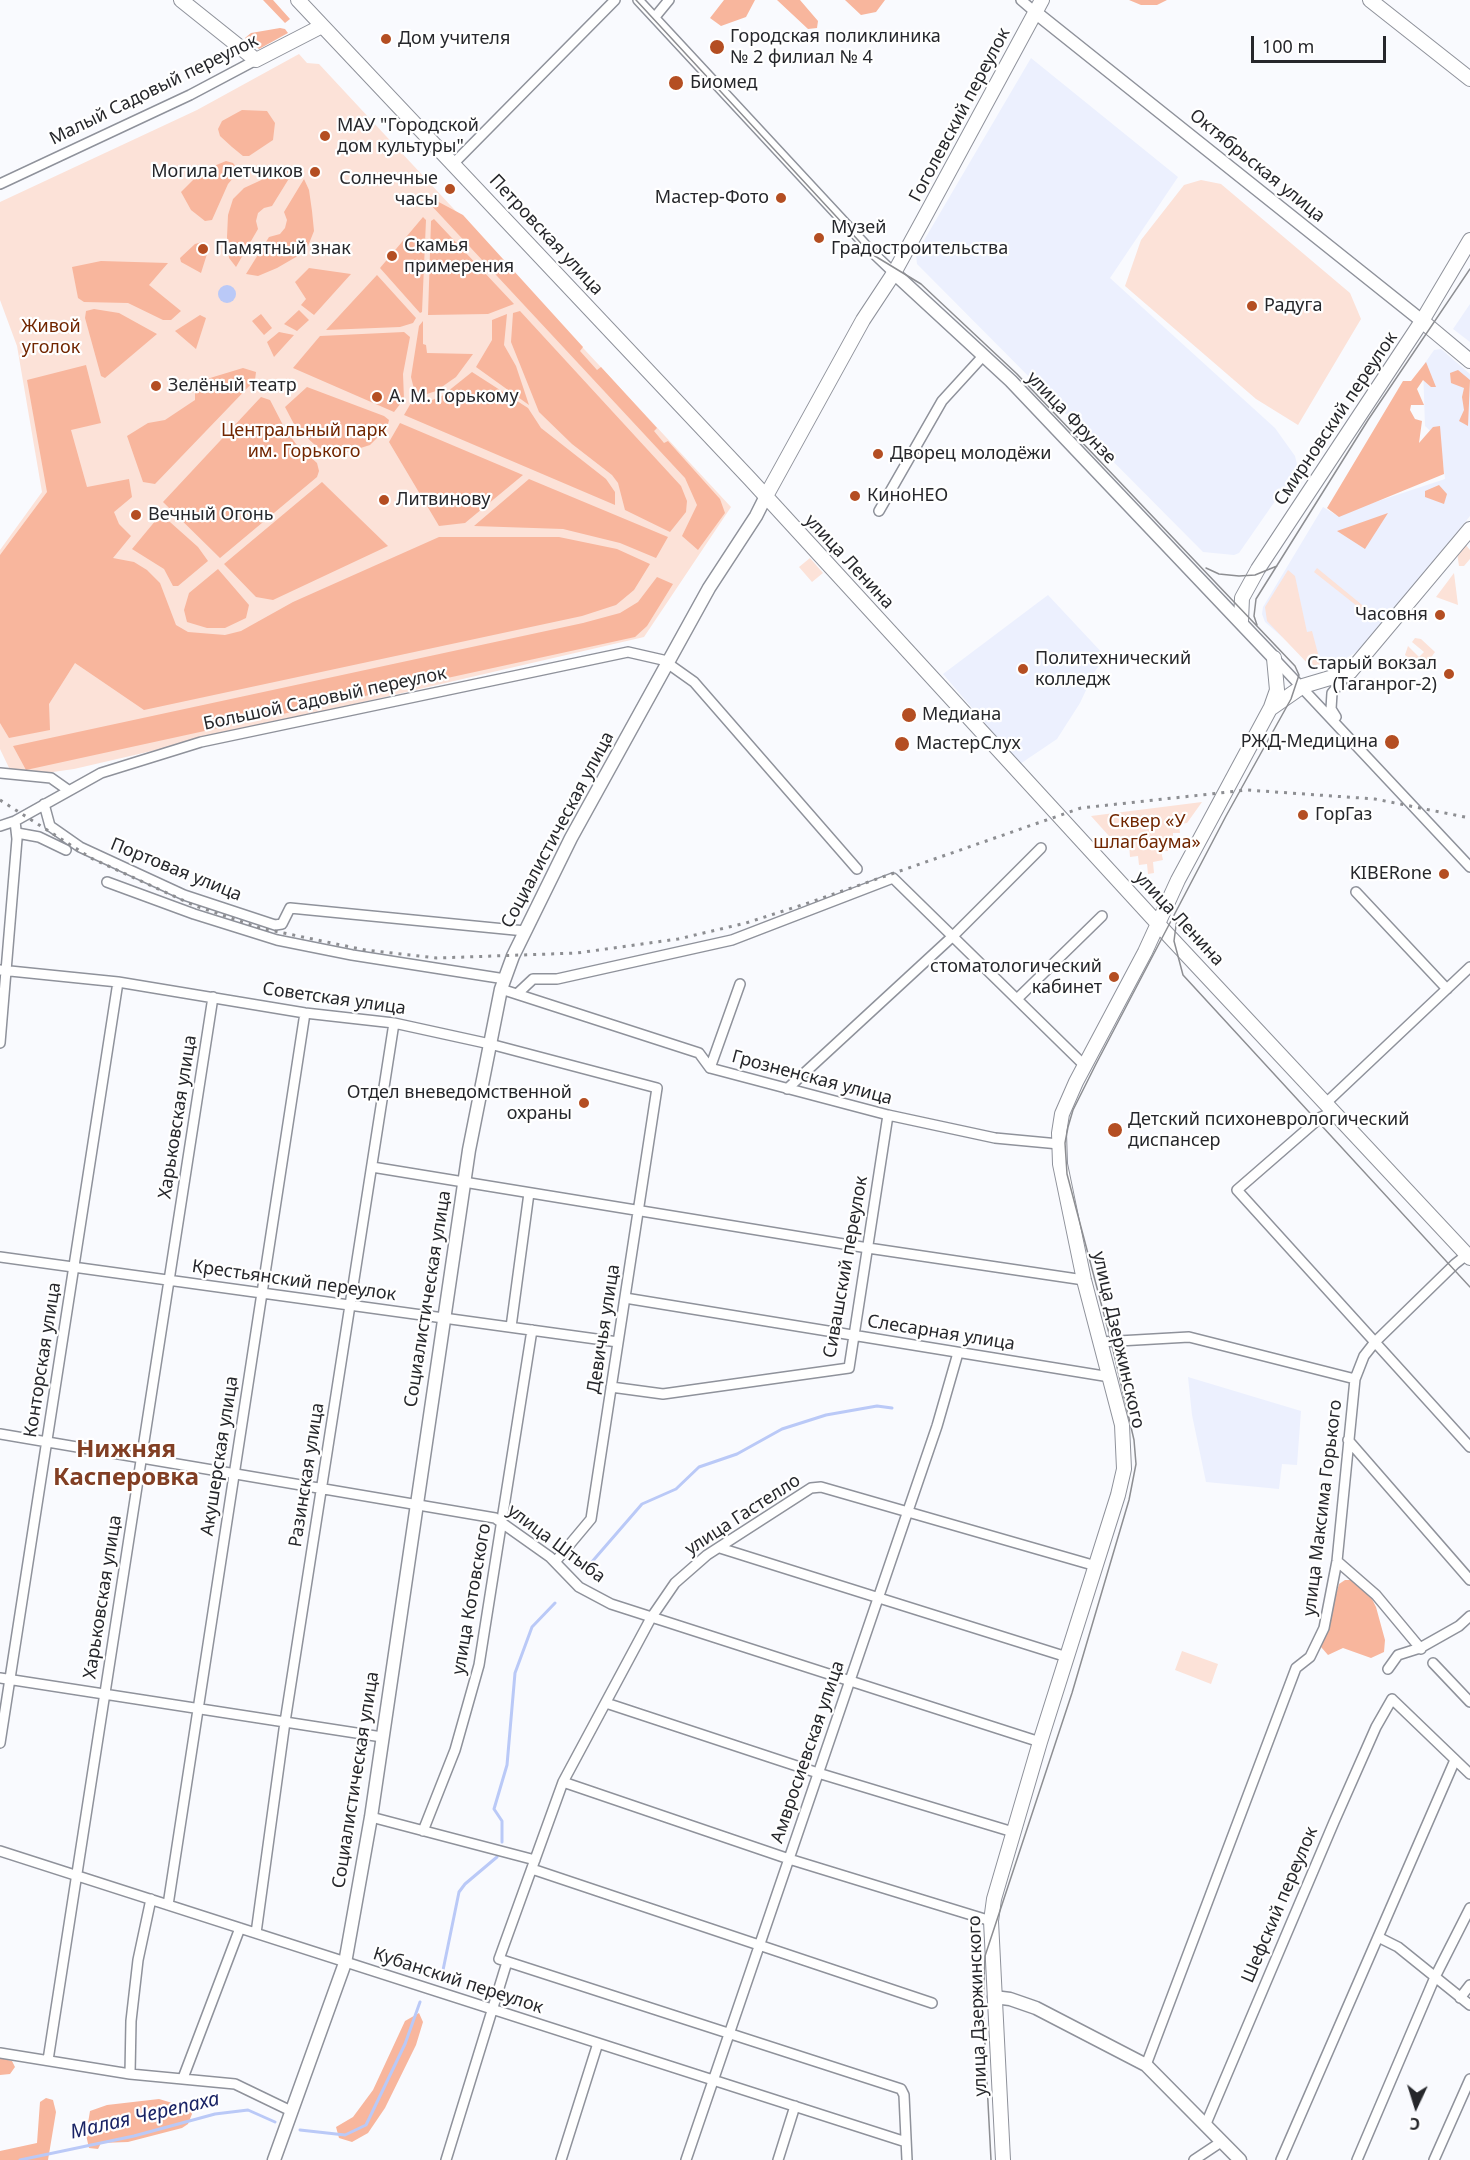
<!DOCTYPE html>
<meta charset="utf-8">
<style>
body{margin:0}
#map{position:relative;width:1470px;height:2160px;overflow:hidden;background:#f9fafe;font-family:"Noto Sans",sans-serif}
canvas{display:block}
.north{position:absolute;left:1386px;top:2076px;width:60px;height:60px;-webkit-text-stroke:4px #fff;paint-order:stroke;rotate:184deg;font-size:16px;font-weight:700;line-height:24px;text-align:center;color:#26272b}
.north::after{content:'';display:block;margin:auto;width:21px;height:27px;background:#26272b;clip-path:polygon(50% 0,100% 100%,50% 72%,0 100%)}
.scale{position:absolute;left:1251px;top:36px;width:135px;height:27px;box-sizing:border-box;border:3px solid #26272b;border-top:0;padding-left:8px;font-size:18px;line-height:21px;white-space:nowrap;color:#26272b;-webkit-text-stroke:4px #fff;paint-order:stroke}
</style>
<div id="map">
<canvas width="1470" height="2160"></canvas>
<div class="north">С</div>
<div class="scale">100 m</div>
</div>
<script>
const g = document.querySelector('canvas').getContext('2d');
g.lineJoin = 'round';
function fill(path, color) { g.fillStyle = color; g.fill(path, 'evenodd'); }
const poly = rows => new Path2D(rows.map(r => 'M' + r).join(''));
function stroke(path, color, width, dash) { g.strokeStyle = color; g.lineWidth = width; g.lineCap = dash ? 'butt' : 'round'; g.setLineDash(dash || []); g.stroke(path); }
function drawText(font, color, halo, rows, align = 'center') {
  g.font = font + ' "Noto Sans",sans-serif'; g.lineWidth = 4.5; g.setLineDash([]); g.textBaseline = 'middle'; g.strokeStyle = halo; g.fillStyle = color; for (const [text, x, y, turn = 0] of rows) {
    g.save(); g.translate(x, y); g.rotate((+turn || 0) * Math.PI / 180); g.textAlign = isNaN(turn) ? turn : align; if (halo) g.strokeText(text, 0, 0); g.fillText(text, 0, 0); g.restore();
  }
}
fill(poly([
 [1031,58,1178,177,1110,278,1275,428,1295,456,1298,468,1239,553,1234,555,1203,552,917,264,916,254],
 [1470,304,1470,342,1453,329],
 [1441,349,1470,374,1470,516,1362,648,1336,665,1313,664,1265,622,1262,614,1263,607,1323,507,1336,515,1445,479,1440,440,1425,426,1423,366,1434,350],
 [1048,595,1106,657,1095,671,1080,703,1057,739,1020,764,943,674],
 [1188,1377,1301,1411,1297,1465,1282,1464,1279,1489,1206,1482,1192,1415]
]), '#ecf0fe');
fill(poly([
 [299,54,307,63,319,64,731,507,644,637,74,769,46,773,11,772,0,749,0,550,42,492,17,346,0,300,0,202,197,110],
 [1201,180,1221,184,1350,293,1361,319,1298,425,1256,399,1125,286,1141,240,1184,185],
 [1465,544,1470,550,1470,559,1464,566,1459,566,1457,553],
 [810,558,823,573,812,582,799,567],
 [1317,568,1378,618,1376,621,1314,572],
 [1288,570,1295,576,1307,632,1312,631,1321,665,1310,666,1267,621,1265,607],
 [1454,573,1458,605,1436,597],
 [1415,638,1421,639,1435,652,1425,666,1419,667,1405,655,1408,646,1419,657,1424,652,1412,642],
 [1202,802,1187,823,1179,824,1180,833,1173,833,1173,842,1167,843,1168,851,1161,851,1163,860,1153,862,1154,873,1148,874,1147,864,1139,865,1138,856,1130,857,1129,845,1120,846,1118,836,1109,836,1091,816],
 [1182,1651,1218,1664,1211,1684,1175,1670]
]), '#fce2d8');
fill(poly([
 [263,0,273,0,290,19,285,23],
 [724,0,755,0,746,17,721,26,710,18],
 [777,0,800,0,818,21,817,28,808,29],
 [845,0,885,0,876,12,861,15],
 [1129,0,1167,0,1157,5,1141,5],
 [280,28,285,29,288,33,259,49,245,38,251,33],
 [242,110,267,111,275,123,273,140,249,156,243,156,232,147,220,136,218,129,222,121],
 [226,161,233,163,239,171,228,184,212,220,205,221,191,210,181,192,202,171],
 [283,170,293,172,272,206,264,208,258,213,256,221,258,229,236,267,229,258,227,237,228,215,233,199,244,188],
 [304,179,309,190,312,211,314,231,308,246,296,257,277,268,258,276,246,274,269,237,280,234,285,228,287,220,284,212],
 [435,200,463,215,583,347,580,351,597,370,601,367,657,428,654,431,664,443,668,441,720,499,725,513,698,550,682,536,697,505,685,478,430,204],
 [423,217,426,220,422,312,420,313,380,268],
 [434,219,514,304,488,314,428,315,431,221],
 [202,242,206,245,207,254,201,273,181,262,180,258,195,244],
 [101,261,168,263,149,285,181,311,171,320,163,320,128,303,84,302,78,298,72,267],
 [309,268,351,274,314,315,301,305,306,299,295,282],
 [377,275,416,318,413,323,400,327,326,330],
 [94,309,119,313,157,334,105,378,101,376,85,318,86,311],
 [299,310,309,320,297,331,284,324],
 [520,311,681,486,687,501,686,512,670,532,625,510,618,483,612,475,572,444,539,412,511,342,513,313],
 [261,314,272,328,264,335,252,321],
 [507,314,504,345,516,366,529,405,476,367,492,340,492,320],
 [200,315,206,318,196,349,175,331],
 [423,321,423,344,426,345,427,353,473,354,456,377,436,391,424,395,415,393,411,377,419,326],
 [279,332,294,335,274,357,267,342],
 [404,332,410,337,403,374,404,399,394,412,293,368,320,336],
 [1426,362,1436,387,1431,387,1423,380,1417,389,1424,405,1411,405,1410,410,1415,419,1422,421,1419,443,1433,427,1440,426,1444,474,1339,517,1327,508,1403,381,1411,381],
 [86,365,101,423,71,430,87,487,129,479,132,497,114,512,119,524,131,536,113,558,134,562,147,570,160,583,176,625,188,632,225,635,241,631,293,602,439,537,559,537,617,549,650,564,634,590,616,605,582,616,144,710,75,663,49,704,50,730,9,738,0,723,0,555,47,492,27,380],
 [243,368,256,372,255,380,155,484,143,482,127,436,148,423,165,420,195,400,195,390,210,378],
 [1458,370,1470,380,1468,426,1459,421,1464,410,1462,397,1464,388,1451,383,1450,373],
 [472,372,528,408,541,428,606,479,615,492,615,505,404,415,411,403,427,402,442,396],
 [307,387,384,416,389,420,387,428,370,445,351,451,339,454,317,447,295,426,285,407],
 [261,397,270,400,285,429,296,444,317,463,319,471,317,477,220,558,163,502],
 [400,423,523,475,465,523,439,526,389,442],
 [529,479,668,537,656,558,620,543,563,529,474,526],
 [322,482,388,546,273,600,256,597,224,564],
 [1439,485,1447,494,1444,504,1425,497,1425,491],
 [1388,513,1365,549,1337,531],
 [161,514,198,547,208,561,178,586,173,586,164,569,132,549],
 [218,569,249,605,246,618,225,628,207,628,187,622,184,610,189,593],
 [657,577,673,584,647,626,635,637,26,770,13,746,583,623,620,613,638,602],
 [1345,1580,1353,1580,1371,1597,1376,1607,1385,1640,1384,1652,1371,1658,1343,1648,1328,1655,1321,1647,1339,1584],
 [419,2013,423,2022,416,2045,385,2108,368,2133,352,2142,339,2138,336,2127,353,2117,373,2090,405,2021],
 [0,2058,12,2061,15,2067,10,2074,0,2075],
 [46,2098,53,2100,56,2112,48,2160,0,2160,0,2151,37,2143,40,2102],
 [159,2099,189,2108,192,2114,188,2124,182,2128,128,2142,101,2143,98,2149,89,2148,86,2135,90,2111,107,2105]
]), '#f8b69d');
fill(poly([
 '218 294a9 9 0 1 1 18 0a9 9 0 1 1-18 0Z'
]), '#bac9f7');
stroke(poly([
 [584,1571,642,1504,676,1489,699,1467,737,1454,782,1429,826,1415,877,1406,892,1408],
 [502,1842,502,1821,494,1809,507,1765,515,1673,532,1627,555,1603],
 [441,1980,459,1892,465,1884,497,1857],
 [300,2130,345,2135,366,2125,405,2044,420,2002],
 [20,2160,134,2136,215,2114,248,2110,275,2122]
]), '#bac9f7', 3);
const minor = poly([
 [638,0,871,251,894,273],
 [1021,0,1035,12],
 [655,17,669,0],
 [453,164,615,0],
 [0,184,190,95,256,60],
 [879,511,942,401,984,355],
 [1274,658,1470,867],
 [1336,717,1331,709,1332,693,1349,672],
 [0,773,51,778,68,790],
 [44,804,50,826,80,847,184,895,275,925,282,924,290,908,525,931],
 [0,826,15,821,101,773,201,742,628,652,663,660,694,682,857,869],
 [17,833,39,837,66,850],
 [107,882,194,914,277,940,352,955,505,979],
 [1356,892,1447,989],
 [0,970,118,982,305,1013,394,1023,490,1044,657,1088,591,1519,555,1562],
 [501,989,699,1053,710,1068,888,1115,995,1138,1059,1144],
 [517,994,533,979,557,979,732,940,893,878,1084,1065],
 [1017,999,1102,916],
 [0,1043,17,839,15,821],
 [710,1068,740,984],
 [787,1089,953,936,1041,848],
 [1326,1103,1470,967],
 [1334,1112,1321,1117,1237,1190,1470,1447],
 [372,1167,868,1248,1084,1280],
 [0,1257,618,1342],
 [625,1298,1110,1377],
 [511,1327,529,1193],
 [1101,1342,1189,1337,1355,1379],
 [611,1387,663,1394,849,1368,888,1115],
 [0,1434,495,1518,550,1557,579,1587,611,1604,1040,1742],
 [1348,1440,1470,1580],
 [720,1548,1067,1657],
 [1337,1561,1376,1595,1421,1649],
 [1433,1663,1470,1702],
 [1388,1669,1398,1655,1420,1648,1459,1626,1470,1616],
 [0,1678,382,1737],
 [606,1703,818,1773,1013,1832],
 [0,1743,118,982],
 [563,1782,789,1859,991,1921],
 [371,1817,535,1860],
 [423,1831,455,1750,479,1665,532,1330],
 [0,1851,906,2142],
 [532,1869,932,2003],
 [168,1905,305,1013],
 [256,1933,285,1722,394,1023],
 [1378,1937,1398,1947,1470,2005],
 [1460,1998,1470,1985],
 [0,2053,130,2074,235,2084,291,2111],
 [48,2060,213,997],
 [1146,2065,1296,1668,1310,1657,1324,1628,1337,1561,1355,1379,1364,1356,1375,1342,1455,1264,1469,1253],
 [130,2074,131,2021,138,1960,151,1899],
 [183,2078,240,1928],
 [1205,2126,1334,1822,1376,1727,1392,1699,1470,1774],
 [446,2160,507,1962],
 [561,2160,598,2043],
 [686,2160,937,1426,958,1353],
 [778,2160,795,2106],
 [907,2160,904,2095,901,2089,499,1959,563,1782,651,1618,675,1583,707,1555,811,1488,821,1487,1096,1566],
 [1194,2160,1221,2142],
 [1281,2160,1455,1760],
 [1357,2160,1435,1977,1470,1908],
 [1434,2160,1470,2079]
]);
const tertiary = poly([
 [1035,12,1422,321],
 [894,273,1011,381,1274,658],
 [994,1997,1010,1999,1036,2008,1146,2065,1240,2160],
 [274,2160,345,1963,371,1817,469,1150,501,989,513,956,571,838,709,588,756,516,766,496]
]);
const secondary = poly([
 [181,0,256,60,322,26],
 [298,0,750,479,1170,937,1470,1258],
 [1370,0,1470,79],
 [1422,321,1470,361],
 [766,496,863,320,894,273,923,220,1042,0],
 [1241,621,1242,598,1258,569,1422,321,1470,240],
 [1271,707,1277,690,1274,658],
 [1003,2160,991,1921,994,1899,1040,1742,1118,1495,1124,1469,1122,1425,1084,1280,1060,1164,1059,1133,1062,1114,1076,1082,1145,952,1178,880,1270,709,1303,686,1350,672,1470,529]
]);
stroke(minor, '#8f929b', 12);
stroke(tertiary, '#8f929b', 15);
stroke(secondary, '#8f929b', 16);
stroke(minor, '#fff', 9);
stroke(tertiary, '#fff', 12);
stroke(secondary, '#fff', 14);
stroke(poly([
 [636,0,870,253,921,284,1017,374,1295,666,1299,675,1291,699,1226,816,1096,1064,1073,1110,1068,1127,1065,1143,1067,1174,1111,1341,1134,1440,1136,1464,1129,1500,1072,1693,985,1956,983,2007,991,2160],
 [1206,568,1219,574,1239,576,1255,575,1277,566],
 [1257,625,1254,616,1256,599,1368,420,1470,269],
 [1177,918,1174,941,1183,975,1470,1287]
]), '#8d8e92', 1.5);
stroke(poly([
 [0,800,91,858,193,905,260,928,365,950,437,958,577,953,678,939,746,923,805,904,1081,808,1247,790,1375,799,1470,818]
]), '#8d8e92', 3, [3, 6]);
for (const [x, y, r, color] of [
 [386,39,6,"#b44e22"],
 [717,47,8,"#b44e22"],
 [676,83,8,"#b44e22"],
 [325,136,6,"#b44e22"],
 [315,172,6,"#b44e22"],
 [450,189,6,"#b44e22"],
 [781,198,6,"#b44e22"],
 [819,238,6,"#b44e22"],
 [203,249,6,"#b44e22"],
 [392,256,6,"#b44e22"],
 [1252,306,6,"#b44e22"],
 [156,386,6,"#b44e22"],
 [377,397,6,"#b44e22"],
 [878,454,6,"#b44e22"],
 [855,496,6,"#b44e22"],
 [384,500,6,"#b44e22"],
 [136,515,6,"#b44e22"],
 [1440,615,6,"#b44e22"],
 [1023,669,6,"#b44e22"],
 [1449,674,6,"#b44e22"],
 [909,715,8,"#b44e22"],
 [1392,742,8,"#b44e22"],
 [902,744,8,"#b44e22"],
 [1303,815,6,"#b44e22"],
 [1444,874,6,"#b44e22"],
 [1114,977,6,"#b44e22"],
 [584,1103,6,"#b44e22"],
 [1115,1130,8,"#b44e22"]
]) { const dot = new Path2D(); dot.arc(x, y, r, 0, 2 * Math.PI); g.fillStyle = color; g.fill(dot); stroke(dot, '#fff', 2); }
drawText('18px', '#26272b', '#fff', [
 ["Городская поликлиника",730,37],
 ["№ 2 филиал № 4",730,58],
 ["Дом учителя",398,39],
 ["Биомед",690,83],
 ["МАУ \"Городской",337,126],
 ["дом культуры\"",337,147],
 ["Могила летчиков",303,172,"right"],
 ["Солнечные",438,179,"right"],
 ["часы",438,200,"right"],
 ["Мастер-Фото",769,198,"right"],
 ["Музей",831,228],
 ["Градостроительства",831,249],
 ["Скамья",404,246],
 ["примерения",404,267],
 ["Памятный знак",215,249],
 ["Радуга",1264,306],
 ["Зелёный театр",168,386],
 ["А. М. Горькому",389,397],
 ["Дворец молодёжи",890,454],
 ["КиноНЕО",867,496],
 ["Литвинову",396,500],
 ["Вечный Огонь",148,515],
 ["Часовня",1428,615,"right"],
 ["Политехнический",1035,659],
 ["колледж",1035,680],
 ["Старый вокзал",1437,664,"right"],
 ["(Таганрог-2)",1437,685,"right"],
 ["Медиана",922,715],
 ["РЖД-Медицина",1378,742,"right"],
 ["МастерСлух",916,744],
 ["ГорГаз",1315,815],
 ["KIBERone",1432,874,"right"],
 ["стоматологический",1102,967,"right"],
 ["кабинет",1102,988,"right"],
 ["Отдел вневедомственной",572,1093,"right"],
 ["охраны",572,1114,"right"],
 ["Детский психоневрологический",1128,1120],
 ["диспансер",1128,1141]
], 'left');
drawText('18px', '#26272b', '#fff', [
 ["Малый Садовый переулок",154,90,-26],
 ["Гоголевский переулок",960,115,-62],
 ["Октябрьская улица",1257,166,39],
 ["Петровская улица",546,235,47],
 ["улица Фрунзе",1071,418,46],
 ["Смирновский переулок",1336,419,-56],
 ["улица Ленина",849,562,47],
 ["Большой Садовый переулок",325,699,-12],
 ["Социалистическая улица",558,830,-62],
 ["Портовая улица",176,870,22],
 ["улица Ленина",1179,919,47],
 ["Советская улица",334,999,8],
 ["Грозненская улица",812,1078,15],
 ["Харьковская улица",178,1117,-81],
 ["Сивашский переулок",846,1267,-80],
 ["Крестьянский переулок",294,1281,8],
 ["Социалистическая улица",428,1299,-81],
 ["Девичья улица",604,1329,-81],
 ["Слесарная улица",941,1333,9],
 ["улица Дзержинского",1118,1340,77],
 ["Конторская улица",43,1360,-81],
 ["Акушерская улица",220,1456,-81],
 ["Разинская улица",307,1475,-81],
 ["улица Максима Горького",1323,1508,-83],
 ["улица Гастелло",743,1515,-33],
 ["улица Штыба",556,1544,37],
 ["Харьковская улица",103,1597,-81],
 ["улица Котовского",472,1599,-80],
 ["Амвросиевская улица",808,1752,-71],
 ["Социалистическая улица",356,1780,-81],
 ["Шефский переулок",1280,1905,-67],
 ["Кубанский переулок",458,1981,18],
 ["улица Дзержинского",978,2006,-92]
]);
drawText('18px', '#712600', '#fff', [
 ["Живой",51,327],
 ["уголок",51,348],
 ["Центральный парк",304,431],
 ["им. Горького",304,452],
 ["Сквер «У",1147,822],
 ["шлагбаума»",1147,843]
]);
drawText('italic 20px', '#1a2465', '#fff', [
 ["Малая Черепаха",145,2116,-13]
]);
drawText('bold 24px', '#823f24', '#fff', [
 ["Нижняя",126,1450],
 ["Касперовка",126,1478]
]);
</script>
